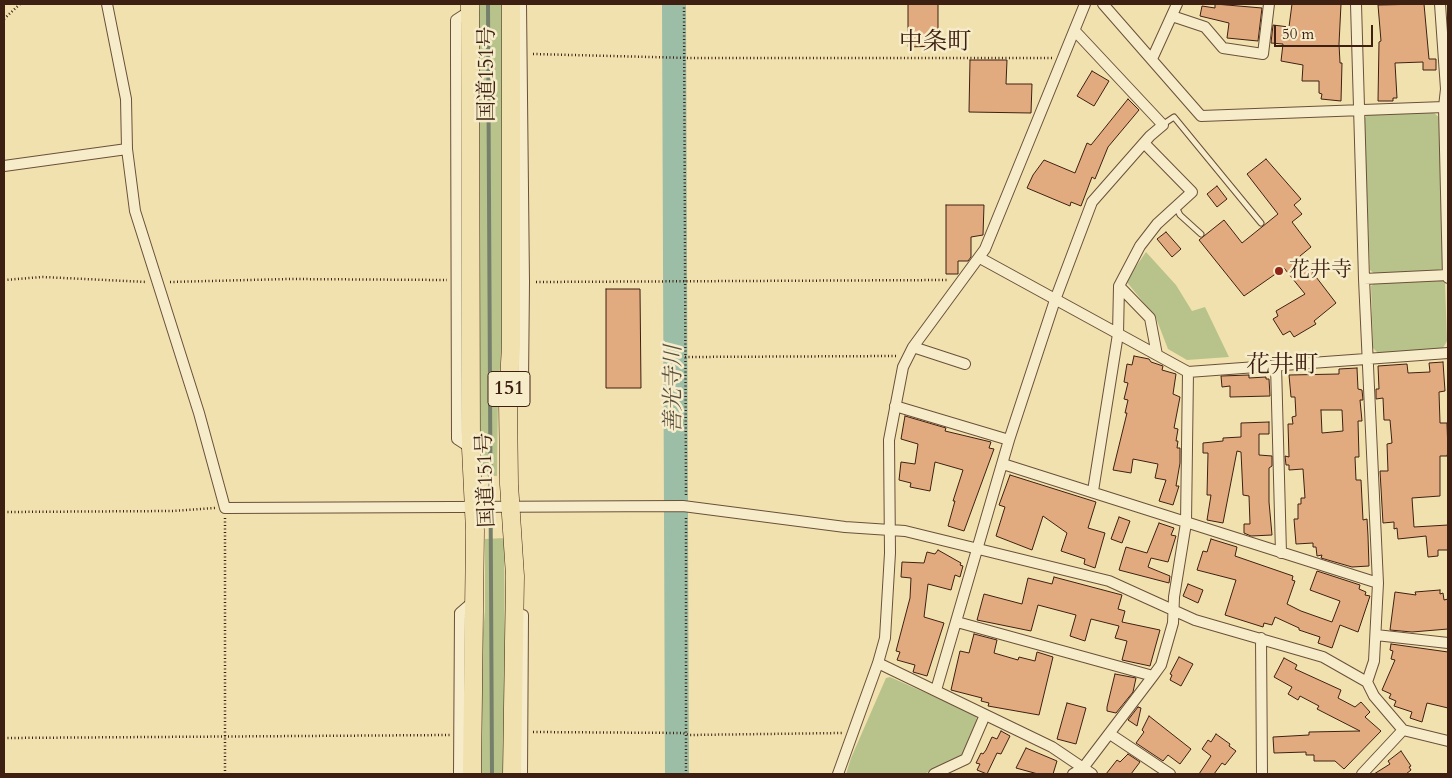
<!DOCTYPE html>
<meta charset="utf-8">
<style>
body{margin:0}
#map{position:relative;width:1452px;height:778px;overflow:hidden;background:#f1e1ae;font-family:Cardo,serif}
canvas{display:block}
.frame{position:absolute;inset:0;border:5px solid #3e2013;pointer-events:none}
.scale{position:absolute;left:1274px;top:25px;width:99px;height:22px;box-sizing:border-box;border:2px solid #3e2013;border-top:0;padding-left:6px;font-size:15px;line-height:18px;white-space:nowrap;color:#3e2013;-webkit-text-stroke:4px #f6ecca;paint-order:stroke}
</style>
<div id="map">
<canvas width="1452" height="778"></canvas>
<div class="frame"></div>
<div class="scale">50 m</div>
</div>
<script>
const g = document.querySelector('canvas').getContext('2d');
g.lineJoin = 'round';
function fill(path, color) { g.fillStyle = color; g.fill(path, 'evenodd'); }
const poly = rows => new Path2D(rows.map(r => 'M' + r).join(''));
function stroke(path, color, width, dash) { g.strokeStyle = color; g.lineWidth = width; g.lineCap = dash ? 'butt' : 'round'; g.setLineDash(dash || []); g.stroke(path); }
function drawText(font, color, halo, rows, align = 'center') {
  g.font = font + ' Cardo,"Noto Serif JP",serif'; g.lineWidth = 5; g.setLineDash([]); g.textBaseline = 'middle'; g.strokeStyle = halo; g.fillStyle = color; for (const [text, x, y, turn = 0] of rows) {
    g.save(); g.translate(x, y); g.rotate((+turn || 0) * Math.PI / 180); g.textAlign = isNaN(turn) ? turn : align; if (halo) g.strokeText(text, 0, 0); g.fillText(text, 0, 0); g.restore();
  }
}
fill(poly([
 [480,4,502,4,504,317,498,393,497,476,479,475,477,25],
 [1434,113,1440,118,1444,266,1440,272,1376,275,1370,270,1364,120,1367,114],
 [1146,252,1176,285,1192,311,1205,307,1229,357,1187,360,1168,349,1156,318,1126,281],
 [1439,280,1445,283,1447,341,1443,348,1378,353,1373,348,1371,286,1376,282],
 [504,538,506,774,481,774,479,676,485,611,485,539],
 [890,677,976,715,977,720,964,752,959,758,924,774,846,774,851,758,886,678]
]), '#b8c38b');
stroke(poly([
 [488,4,492,774]
]), '#767f6b', 4);
stroke(poly([
 [674,4,677,774]
]), '#9cbea6', 24);
const building = poly([
 [908,4,938,4,938,46,908,47,908,4],
 [1215,4,1262,8,1258,41,1227,38,1229,23,1200,16,1202,6,1215,8,1215,4],
 [1292,4,1341,4,1339,44,1340,63,1342,63,1341,101,1321,99,1322,94,1319,93,1319,81,1302,81,1303,65,1281,61,1283,44,1271,43,1273,25,1289,27,1292,4],
 [1424,4,1429,59,1436,59,1436,70,1423,70,1423,62,1395,63,1397,98,1393,98,1393,101,1378,101,1379,42,1381,41,1378,5,1424,4],
 [970,60,1007,60,1006,84,1032,84,1031,113,969,112,970,60],
 [1092,71,1109,81,1094,106,1077,96,1092,71],
 [1128,99,1139,110,1108,147,1095,179,1092,177,1081,206,1071,202,1070,206,1027,188,1033,175,1044,160,1075,173,1087,143,1091,145,1128,99],
 [1266,159,1301,199,1294,205,1302,214,1292,222,1311,247,1300,256,1336,303,1314,321,1316,324,1294,337,1290,331,1283,335,1273,319,1278,316,1276,311,1305,294,1284,268,1244,296,1199,240,1224,220,1242,243,1278,214,1247,174,1266,159],
 [1217,186,1227,199,1217,207,1207,194,1217,186],
 [946,205,984,205,983,235,971,237,971,257,968,261,958,261,958,274,946,274,946,205],
 [1166,232,1181,249,1172,257,1157,239,1166,232],
 [606,289,640,289,641,388,606,388,606,289],
 [1134,356,1149,359,1151,362,1163,366,1162,370,1176,374,1173,394,1180,397,1174,428,1178,429,1176,441,1178,441,1177,448,1180,448,1180,463,1176,486,1179,486,1173,505,1159,501,1166,480,1155,478,1158,464,1133,459,1131,473,1113,470,1127,413,1125,413,1128,400,1124,399,1128,383,1124,382,1127,364,1132,365,1134,356],
 [1443,362,1445,391,1439,392,1440,423,1447,423,1448,452,1447,456,1440,456,1440,496,1412,498,1414,527,1448,525,1448,550,1438,550,1438,556,1428,557,1426,536,1398,539,1397,528,1394,529,1394,522,1383,523,1380,471,1388,471,1387,444,1392,443,1390,420,1384,420,1383,398,1376,399,1376,389,1379,389,1378,366,1407,364,1408,373,1430,372,1429,363,1443,362],
 [1357,368,1358,389,1362,390,1363,400,1360,400,1362,421,1358,421,1359,457,1355,457,1356,480,1361,480,1363,520,1367,519,1368,536,1369,566,1352,567,1321,558,1322,555,1317,556,1316,547,1313,547,1313,543,1296,544,1294,519,1298,519,1298,504,1301,504,1301,498,1305,498,1303,469,1289,470,1289,465,1286,465,1285,456,1289,457,1288,424,1293,424,1292,417,1296,416,1295,397,1291,397,1289,375,1339,374,1339,369,1357,368],
 [1321,410,1342,410,1343,431,1322,433,1321,410],
 [1249,375,1249,378,1266,377,1266,379,1269,379,1270,396,1230,397,1230,386,1222,387,1221,376,1249,375],
 [905,416,946,428,945,431,991,442,989,448,994,449,964,531,948,526,955,501,953,501,963,470,935,462,930,491,910,487,911,483,899,480,901,462,915,464,918,444,901,439,905,416],
 [1269,422,1269,434,1259,434,1259,455,1272,456,1272,466,1269,468,1269,502,1272,535,1251,536,1244,533,1244,524,1250,524,1249,496,1243,495,1241,452,1237,451,1223,523,1207,520,1211,495,1207,495,1208,453,1203,453,1203,443,1223,441,1223,438,1241,437,1241,423,1269,422],
 [1010,475,1096,502,1088,528,1105,533,1095,568,1084,564,1085,559,1061,551,1067,533,1043,516,1032,550,996,536,1005,507,999,505,1010,475],
 [1119,517,1130,521,1122,543,1111,539,1119,517],
 [1159,523,1174,528,1171,535,1176,536,1168,562,1151,558,1148,567,1170,576,1169,583,1119,570,1126,547,1147,553,1159,523],
 [1211,539,1237,547,1235,556,1293,576,1292,580,1295,581,1287,604,1301,611,1332,622,1340,601,1310,590,1317,571,1360,585,1359,589,1366,592,1365,595,1370,596,1358,632,1340,625,1332,648,1318,643,1320,637,1299,630,1299,628,1275,617,1272,625,1264,623,1263,627,1225,615,1236,580,1197,570,1203,551,1207,552,1211,539],
 [938,550,961,563,960,565,963,566,960,577,955,575,951,590,928,584,924,617,944,623,927,676,913,672,915,665,897,660,900,652,896,651,910,598,911,578,901,577,902,562,924,563,927,552,935,554,938,550],
 [1054,577,1122,595,1118,609,1125,611,1122,622,1160,630,1150,666,1122,660,1127,641,1115,638,1119,626,1091,619,1085,641,1070,636,1076,615,1038,605,1031,631,977,620,984,594,1022,604,1028,578,1052,584,1054,577],
 [1188,584,1203,590,1198,603,1183,596,1188,584],
 [1440,590,1440,594,1443,593,1444,600,1448,599,1448,629,1412,632,1390,630,1395,592,1416,595,1415,592,1440,590],
 [974,634,997,640,994,653,1018,660,1019,657,1035,661,1037,652,1053,657,1039,715,988,706,989,703,981,701,982,698,951,690,960,651,969,653,974,634],
 [1391,644,1448,652,1448,708,1427,703,1422,722,1410,718,1412,712,1394,706,1396,701,1389,698,1391,694,1382,690,1395,660,1391,659,1393,651,1390,650,1391,644],
 [1179,657,1193,664,1181,686,1170,680,1172,675,1170,674,1179,657],
 [1284,658,1297,665,1295,669,1341,690,1338,698,1355,707,1361,702,1370,712,1365,717,1381,731,1344,769,1335,761,1314,761,1314,755,1306,755,1306,752,1274,753,1273,737,1309,735,1309,732,1360,731,1317,709,1319,706,1300,696,1298,700,1288,694,1292,687,1274,677,1284,658],
 [1115,674,1136,678,1133,692,1116,713,1107,711,1107,707,1115,674],
 [1067,703,1086,708,1076,744,1057,739,1067,703],
 [1138,707,1141,708,1137,726,1128,720,1138,707],
 [1149,716,1191,749,1180,764,1168,755,1163,761,1136,743,1144,732,1142,730,1149,716],
 [1001,731,1010,736,1001,754,997,753,987,774,977,770,980,764,976,763,981,753,983,754,986,750,992,737,997,739,1001,731],
 [1216,734,1230,744,1229,746,1236,751,1225,765,1222,763,1214,774,1199,774,1211,756,1202,749,1208,740,1211,742,1216,734],
 [1026,748,1057,761,1053,774,1038,774,1016,768,1026,748],
 [1401,751,1411,766,1409,767,1411,770,1406,774,1374,774,1390,764,1388,761,1401,751],
 [1128,754,1140,762,1131,774,1106,774,1117,760,1120,762,1128,754]
]);
fill(building, '#e2ab7f');
stroke(building, '#3e2013', 1);
const service = poly([
 [1162,125,1174,117,1261,223],
 [1176,207,1180,215,1201,234]
]);
const minor = poly([
 [107,4,126,99,127,149,135,211,199,413,225,508,683,506,845,527,905,531,1109,581,1195,620,1323,657,1367,682,1374,696,1403,730,1448,741],
 [1103,4,1201,116,1444,107],
 [1356,4,1364,279,1378,583,1374,661,1367,682],
 [1440,4,1446,89,1444,107,1448,278],
 [470,11,456,20,456,55,457,439,471,448],
 [1172,16,1205,27,1223,48,1263,54,1269,4],
 [1152,59,1177,4],
 [4,166,127,149],
 [980,258,1188,372,1448,353],
 [1364,279,1448,275],
 [1119,286,1150,318,1157,355],
 [913,347,965,364],
 [1276,365,1281,553],
 [510,398,523,382,524,282,521,4],
 [895,406,1009,440],
 [1003,464,1378,583],
 [1093,491,1118,334,1119,286,1140,246,1157,224,1192,192,1144,143],
 [957,622,1153,676],
 [1376,635,1448,643],
 [1261,638,1262,774],
 [878,663,1052,747,1092,774],
 [936,690,1009,440,1055,300,1092,202,1150,136,1163,125,1075,31],
 [1110,734,1170,774],
 [459,774,460,613,475,600],
 [522,774,523,615],
 [838,774,878,663,885,638,890,553,889,440,903,367,913,347,985,249,1085,4],
 [934,774,966,759,985,715],
 [1073,774,1083,768,1153,676,1161,665,1173,623,1174,597,1186,523,1188,372],
 [1362,774,1403,730]
]);
const trunk = poly([
 [470,4,471,448,475,531,472,774],
 [511,4,511,345,508,400,509,484,515,576,512,774]
]);
stroke(service, '#6b503a', 7);
stroke(minor, '#6b503a', 12);
stroke(trunk, '#3e2013', 19);
stroke(poly([
 [684,4,686,495],
 [4,19,20,4],
 [533,54,690,58,1052,58],
 [4,280,43,277,147,282],
 [170,282,288,279,447,280],
 [536,282,948,280],
 [685,357,896,356],
 [4,512,172,511,215,508],
 [225,518,225,774],
 [686,518,686,774],
 [533,732,683,733,689,735,842,733],
 [4,738,450,735]
]), '#3e2013', 2.5, [1, 2.5]);
stroke(service, '#f6ecca', 5);
stroke(minor, '#f6ecca', 10);
stroke(trunk, '#f1e1ae', 18);
for (const [x, y, r, color] of [
 [1279,271,5,"#8f2418"]
]) { const dot = new Path2D(); dot.arc(x, y, r, 0, 2 * Math.PI); g.fillStyle = color; g.fill(dot); stroke(dot, '#f6ecca', 2); }
for (const [x, y, w] of [
 [509,389,42]
]) { const box = new Path2D(); box.roundRect(x - w / 2, y - 17.5, w, 35, 4); g.fillStyle = '#f6ecca'; g.fill(box); stroke(box, '#3e2013', 1); }
drawText('bold 20px', '#3e2013', null, [
 ["151",509,389]
]);
drawText('21px', '#3e2013', '#f6ecca', [
 ["国道151号",488,74,-90],
 ["国道151号",487,480,-92]
]);
drawText('21px', '#3e2013', '#f6ecca', [
 ["花井寺",1289,271]
], 'left');
drawText('italic 22px', '#5a4f3f', '#f6ecca', [
 ["善光寺川",675,389,-90]
]);
drawText('24px', '#3e2013', '#f6ecca', [
 ["中条町",935,43],
 ["花井町",1282,366]
]);
</script>
